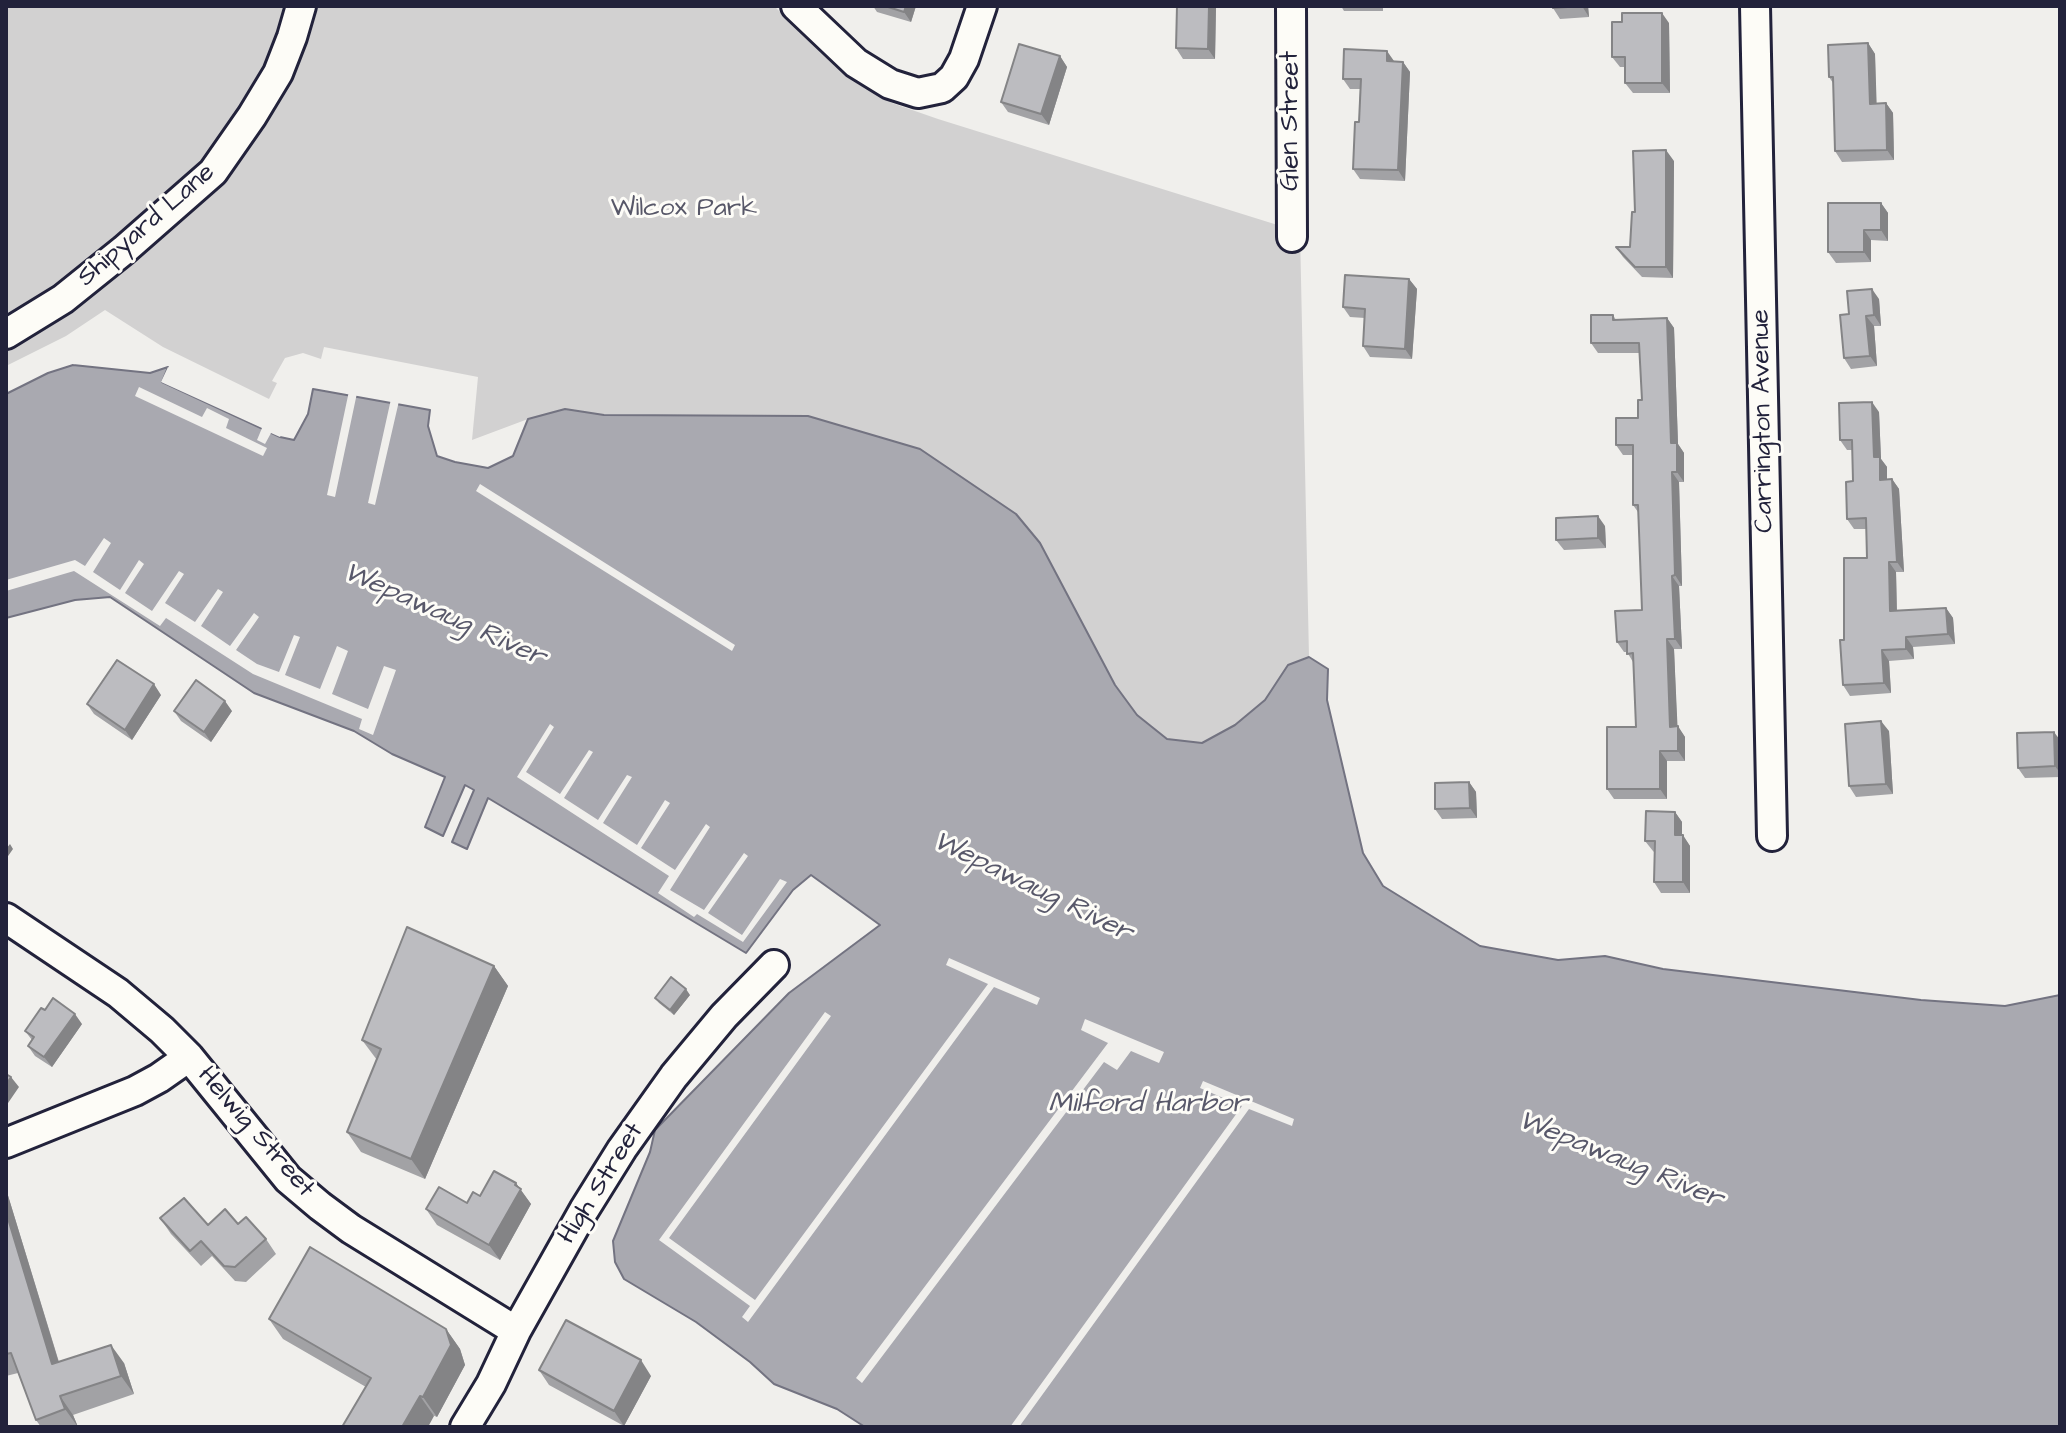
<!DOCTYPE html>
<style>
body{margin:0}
#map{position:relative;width:2066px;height:1433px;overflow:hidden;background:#f0efec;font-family:"Architects Daughter",sans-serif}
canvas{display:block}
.frame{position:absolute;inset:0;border:8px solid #22223b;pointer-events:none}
</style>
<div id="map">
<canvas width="2066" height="1433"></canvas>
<div class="frame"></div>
</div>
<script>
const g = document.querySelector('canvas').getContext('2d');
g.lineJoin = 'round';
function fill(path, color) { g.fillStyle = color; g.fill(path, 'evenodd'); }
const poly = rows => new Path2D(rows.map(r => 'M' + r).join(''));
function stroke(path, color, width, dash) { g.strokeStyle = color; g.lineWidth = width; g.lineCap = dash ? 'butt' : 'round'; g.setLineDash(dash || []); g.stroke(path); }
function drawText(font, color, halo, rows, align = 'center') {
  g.font = font + ' "Architects Daughter",sans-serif'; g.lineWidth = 6; g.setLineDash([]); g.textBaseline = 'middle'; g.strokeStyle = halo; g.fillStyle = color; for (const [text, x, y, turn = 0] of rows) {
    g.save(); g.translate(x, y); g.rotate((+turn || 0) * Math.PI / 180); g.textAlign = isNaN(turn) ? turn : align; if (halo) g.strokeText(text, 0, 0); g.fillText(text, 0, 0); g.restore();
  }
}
fill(poly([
 [6,6,774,6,817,48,858,84,892,103,938,119,1300,232,1309,657,1288,665,1265,700,1235,725,1202,743,1167,739,1137,715,1115,685,1040,543,604,415,565,409,528,419,472,440,478,377,324,347,321,359,303,353,285,358,272,381,277,383,269,399,163,347,105,310,66,336,6,366]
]), '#d2d1d1');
const water = poly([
 [73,365,150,373,168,367,162,382,280,437,294,440,308,414,313,389,430,410,428,426,437,456,455,462,488,468,513,456,528,419,565,409,604,415,808,416,920,449,1016,514,1040,543,1115,685,1137,715,1167,739,1202,743,1235,725,1265,700,1288,665,1309,657,1328,669,1327,700,1363,853,1383,886,1480,946,1558,960,1605,956,1663,969,1921,1000,2005,1006,2060,995,2060,1427,865,1427,837,1409,774,1384,750,1362,696,1322,624,1279,615,1262,613,1241,650,1152,655,1130,789,993,880,925,811,875,793,890,746,953,488,798,467,849,452,842,474,790,465,785,443,836,425,827,445,777,392,754,354,731,254,693,110,597,75,600,6,618,6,394,48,373,73,365]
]);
fill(water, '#a9a9b0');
stroke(water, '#737381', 2);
fill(poly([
 [168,367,172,369,167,380,282,433,280,437,271,433,265,444,257,440,262,428,161,382],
 [139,387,202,417,207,408,229,419,226,428,267,448,263,456,135,396],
 [349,391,357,393,335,497,327,495],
 [391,399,399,401,375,505,368,503],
 [480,484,735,645,732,651,476,491],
 [104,538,111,543,93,572,120,590,139,560,144,564,125,593,152,611,179,571,184,574,165,603,195,622,218,589,223,592,201,626,230,646,254,613,259,617,236,650,257,664,279,672,294,635,300,637,285,675,320,689,337,646,348,651,332,694,368,709,384,666,396,670,373,735,359,729,362,719,253,674,166,618,160,626,74,571,6,591,6,580,75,560,85,566],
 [550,724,554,727,526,772,560,794,589,750,593,752,564,798,598,820,627,775,632,777,603,823,637,845,665,800,670,803,641,848,675,870,706,824,710,827,670,890,704,910,744,853,748,856,708,913,742,935,780,879,787,882,743,942,697,914,694,917,658,893,669,876,517,777],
 [949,958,1040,998,1037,1005,994,987,748,1322,742,1317,750,1306,659,1240,825,1012,831,1016,669,1238,755,1300,988,984,946,965],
 [1085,1019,1164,1052,1159,1063,1131,1051,1117,1070,1104,1062,862,1383,856,1378,1108,1043,1081,1030],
 [1203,1081,1294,1119,1292,1126,1249,1109,1019,1427,1010,1427,1242,1106,1200,1088]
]), '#f0efec');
const minor = poly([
 [796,6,856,63,890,84,918,93,942,88,954,77,964,59,982,6],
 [1291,6,1292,237],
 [1755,6,1772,836],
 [6,334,63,299,124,250,213,172,252,116,278,73,292,37,301,6],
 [6,918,118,993,162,1030,189,1057,288,1179,320,1206,351,1229,516,1331],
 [6,1143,135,1091,159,1078,189,1057],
 [465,1427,491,1384,516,1331,584,1210,622,1149,674,1076,724,1016,774,965]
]);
stroke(minor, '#22223b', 34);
stroke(minor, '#fdfcf7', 28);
fill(poly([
 [873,6,916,6,911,22,877,12],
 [1177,6,1216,6,1215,59,1183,59,1176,48],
 [1341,6,1383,6,1383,11,1344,11],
 [1588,6,1589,17,1560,19,1553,8],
 [1669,23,1670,93,1633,93,1625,83,1625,67,1620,67,1612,57],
 [1868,43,1875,54,1876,103,1886,103,1893,113,1894,160,1842,162,1835,151,1833,83,1829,77],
 [1060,56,1067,67,1049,125,1008,112,1001,102],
 [1394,62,1403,62,1410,72,1405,181,1360,179,1353,169,1359,122,1360,89,1350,89,1343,79],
 [1674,161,1673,278,1642,277,1623,257,1616,247,1630,247,1635,212],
 [1881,203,1888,213,1888,241,1871,240,1871,262,1836,263,1828,252],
 [1409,279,1417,289,1412,359,1370,357,1363,346,1365,318,1350,317,1343,307],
 [1879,299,1881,326,1874,326,1877,366,1851,369,1844,358,1849,314],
 [1613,315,1616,320,1667,318,1674,328,1678,444,1684,453,1684,482,1679,482,1682,586,1679,586,1682,649,1674,649,1677,726,1685,737,1685,761,1667,761,1667,799,1614,799,1607,789,1636,727,1633,662,1627,652,1624,652,1617,642,1642,610,1638,512,1633,505,1633,455,1623,455,1616,445,1638,418,1642,400,1640,353,1598,353,1591,343],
 [1879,412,1881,459,1887,467,1887,479,1892,479,1899,489,1904,572,1896,572,1897,611,1946,608,1953,618,1955,644,1913,647,1914,659,1889,661,1891,693,1850,696,1843,685,1844,640,1867,558,1866,529,1854,529,1847,519,1853,481,1852,450,1847,450,1840,440],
 [1605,526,1606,548,1564,550,1556,540],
 [161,695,132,740,94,714,87,704],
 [174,711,232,711,211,742,181,721],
 [1889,731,1893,794,1856,797,1849,786],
 [2060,740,2060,777,2025,778,2018,768],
 [1469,782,1476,792,1477,818,1442,819,1435,809],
 [1675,812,1682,822,1682,835,1690,846,1690,893,1661,893,1654,882,1654,852,1653,851,1645,841],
 [494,966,508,986,425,1179,361,1152,347,1132,377,1060,362,1040],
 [690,995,674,1015,659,1003,655,998],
 [82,1024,52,1067,35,1056,28,1046,32,1040,25,1031],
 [519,1188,531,1204,500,1260,437,1225,426,1209,467,1203,480,1196],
 [6,1189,59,1362,124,1363,134,1394,73,1415,78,1427,41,1427,36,1420,18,1373,6,1376],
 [160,1218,208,1225,238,1224,266,1239,276,1254,246,1282,235,1281,212,1256,201,1266,171,1234],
 [269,1319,446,1329,460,1349,465,1365,437,1417,366,1387,283,1339],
 [539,1370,651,1376,624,1426,549,1385]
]), '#a2a2a5');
fill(poly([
 [906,6,916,6,911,22,904,12],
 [1209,6,1216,6,1215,59,1208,49],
 [1582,6,1588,6,1589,17],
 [1662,13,1669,23,1670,93,1662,83],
 [1868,43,1875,54,1877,114,1870,104],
 [1387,51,1394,61,1387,61],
 [1060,56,1067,67,1049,125,1041,114],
 [1403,62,1410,72,1405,181,1398,170],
 [1886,103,1893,113,1894,160,1887,150],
 [1666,150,1674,161,1673,278,1666,267],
 [1881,203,1888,213,1888,241,1881,230],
 [1864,230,1871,240,1871,262,1864,252],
 [1409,279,1417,289,1412,359,1405,349],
 [1872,289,1879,299,1881,326,1874,315],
 [1866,316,1874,326,1877,366,1870,356],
 [1667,318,1674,328,1678,444,1684,453,1684,482,1677,472,1671,443],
 [1872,402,1879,412,1881,459,1887,467,1887,490,1880,480,1874,457],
 [1672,472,1679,482,1682,586,1675,575],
 [1892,479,1899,489,1904,572,1897,562],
 [1598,516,1605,526,1606,548,1598,538],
 [1889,562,1896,572,1897,621,1890,611],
 [1672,576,1679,586,1682,649,1675,639],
 [1946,608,1953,618,1955,644,1948,634],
 [1906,637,1913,647,1914,659,1906,649],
 [1667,639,1674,649,1678,737,1670,727],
 [1882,650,1889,661,1891,693,1884,683],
 [154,684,161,695,132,740,125,730],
 [225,701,232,711,211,742,204,732],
 [1881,721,1889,731,1893,794,1886,784],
 [1678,726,1685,737,1685,761,1678,751],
 [2054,732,2060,740,2060,773,2055,766],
 [1660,751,1667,761,1667,799,1660,789],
 [1469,782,1476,792,1477,818,1470,808],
 [1675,812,1682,822,1682,845,1675,835],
 [1683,835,1690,846,1690,893,1683,882],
 [10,844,13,849,6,859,6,849],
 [494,966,508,986,425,1179,411,1159],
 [686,989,690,995,674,1015,670,1010],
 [75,1014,82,1024,52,1067,44,1057],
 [11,1077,19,1087,6,1106,6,1085],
 [516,1183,531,1204,500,1260,489,1245],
 [6,1189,65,1383,52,1364,6,1212],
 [446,1329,460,1349,465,1365,437,1417,423,1397],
 [111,1345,124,1363,134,1394,121,1376],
 [641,1360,651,1376,624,1426,614,1411],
 [60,1396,73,1415,78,1427,65,1409],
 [420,1396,434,1416,428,1427,402,1427]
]), '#848486');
const building = poly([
 [885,6,906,6,904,12,885,6],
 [1177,6,1209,6,1208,49,1176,48,1177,6],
 [1552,6,1582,6,1553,8,1552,6],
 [1622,13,1662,13,1662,83,1625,83,1625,57,1612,57,1612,22,1622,22,1622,13],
 [1868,43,1870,104,1886,103,1887,150,1835,151,1833,77,1829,77,1828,45,1868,43],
 [1019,44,1060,56,1041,114,1001,102,1019,44],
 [1344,49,1387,51,1387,61,1403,62,1398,170,1353,169,1355,122,1359,122,1361,79,1343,79,1344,49],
 [1666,150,1666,267,1635,267,1616,247,1630,247,1632,212,1635,212,1633,151,1666,150],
 [1828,203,1881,203,1881,230,1864,230,1864,252,1828,252,1828,203],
 [1345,275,1409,279,1405,349,1363,346,1365,309,1343,307,1345,275],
 [1872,289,1874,315,1866,316,1870,356,1844,358,1840,315,1849,314,1847,291,1872,289],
 [1591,315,1613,315,1613,320,1667,318,1671,443,1677,443,1677,472,1672,472,1675,575,1672,576,1675,639,1667,639,1670,727,1678,726,1678,751,1660,751,1660,789,1607,789,1607,727,1636,727,1633,653,1627,654,1627,641,1617,642,1615,611,1642,610,1638,505,1633,505,1633,445,1616,445,1616,418,1638,418,1638,400,1642,400,1639,343,1591,343,1591,315],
 [1872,402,1874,457,1880,457,1880,480,1892,479,1897,562,1889,562,1890,611,1946,608,1948,634,1906,637,1906,649,1882,650,1884,683,1843,685,1840,640,1844,640,1844,558,1867,558,1866,518,1847,519,1846,482,1853,481,1852,440,1840,440,1839,403,1872,402],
 [1598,516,1598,538,1556,540,1556,518,1598,516],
 [117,660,154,684,125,730,87,704,117,660],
 [196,680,225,701,204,732,174,711,196,680],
 [1881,721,1886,784,1849,786,1845,724,1881,721],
 [2054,732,2055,766,2018,768,2017,733,2054,732],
 [1469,782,1470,808,1435,809,1435,783,1469,782],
 [1646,811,1675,812,1675,835,1683,835,1683,882,1654,882,1655,841,1645,841,1646,811],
 [407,927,494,966,411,1159,347,1132,381,1049,362,1040,407,927],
 [671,977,686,989,670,1010,655,998,671,977],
 [53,998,75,1014,44,1057,28,1046,34,1037,25,1031,41,1008,45,1010,53,998],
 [6,1074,11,1077,6,1085,6,1074],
 [494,1171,516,1183,515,1185,521,1189,489,1245,426,1209,439,1187,467,1203,473,1192,480,1196,494,1171],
 [184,1198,208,1225,225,1209,238,1224,246,1217,266,1239,235,1267,224,1266,201,1241,190,1251,160,1218,184,1198],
 [6,1212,52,1364,111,1345,121,1376,60,1396,65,1409,36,1420,11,1353,6,1354,6,1212],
 [310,1247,446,1329,451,1345,423,1397,420,1396,402,1427,342,1427,371,1378,269,1319,310,1247],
 [566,1320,641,1360,614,1411,539,1370,566,1320]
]);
fill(building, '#bcbcc0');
stroke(building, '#848486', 2);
drawText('26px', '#22223b', '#fdfcf7', [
 ["Glen Street",1292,121,-90],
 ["Shipyard Lane",147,226,-41],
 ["Carrington Avenue",1764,421,-91],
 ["Helwig Street",255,1133,49],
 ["High Street",602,1184,-58]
]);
drawText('26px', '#575768', '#fdfcf7', [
 ["Wilcox Park",684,210]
]);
drawText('italic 28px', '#58586a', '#fdfcf7', [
 ["Wepawaug River",444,616,24],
 ["Wepawaug River",1032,888,26],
 ["Milford Harbor",1148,1105],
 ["Wepawaug River",1620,1161,22]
]);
</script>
